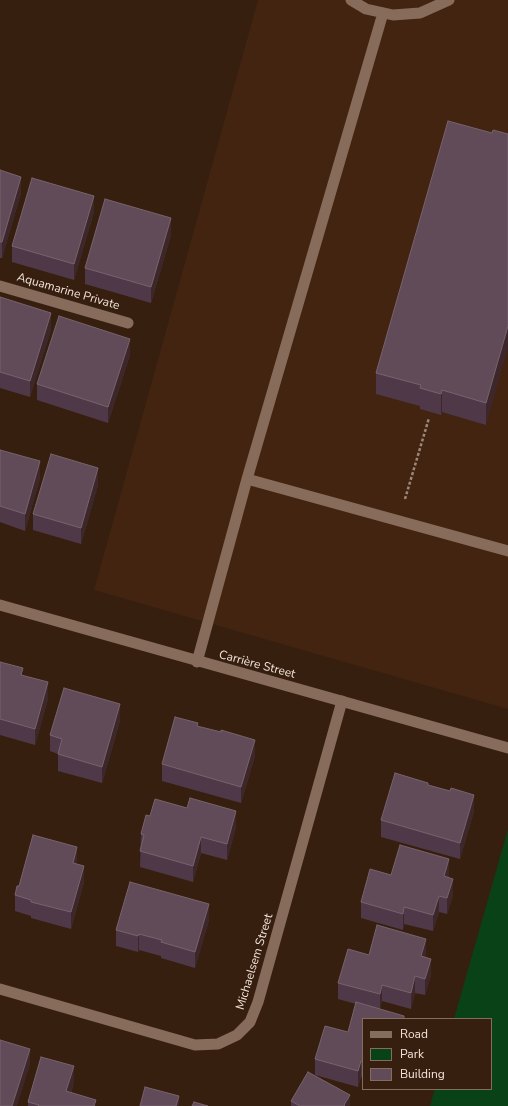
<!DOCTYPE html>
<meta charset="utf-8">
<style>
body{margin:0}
#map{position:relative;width:508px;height:1106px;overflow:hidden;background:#361f0f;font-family:"Nunito Sans",sans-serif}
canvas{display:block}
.legend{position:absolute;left:362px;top:1018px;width:130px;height:72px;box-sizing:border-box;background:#361f0f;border:1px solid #826d60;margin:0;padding:5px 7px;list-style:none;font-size:12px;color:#f3e3d9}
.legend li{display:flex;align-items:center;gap:8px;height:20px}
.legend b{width:20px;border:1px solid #826d60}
</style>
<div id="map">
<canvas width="508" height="1106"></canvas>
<ul class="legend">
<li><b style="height:5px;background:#886c5b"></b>Road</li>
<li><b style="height:11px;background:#0a4217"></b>Park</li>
<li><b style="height:11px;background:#614b58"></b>Building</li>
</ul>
</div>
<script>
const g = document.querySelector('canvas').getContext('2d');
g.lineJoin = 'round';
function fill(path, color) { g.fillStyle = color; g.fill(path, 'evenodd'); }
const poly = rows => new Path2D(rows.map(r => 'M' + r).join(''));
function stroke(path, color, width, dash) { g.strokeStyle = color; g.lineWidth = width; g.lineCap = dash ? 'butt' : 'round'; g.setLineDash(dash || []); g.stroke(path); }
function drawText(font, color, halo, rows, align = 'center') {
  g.font = font + ' "Nunito Sans",sans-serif'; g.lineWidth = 3.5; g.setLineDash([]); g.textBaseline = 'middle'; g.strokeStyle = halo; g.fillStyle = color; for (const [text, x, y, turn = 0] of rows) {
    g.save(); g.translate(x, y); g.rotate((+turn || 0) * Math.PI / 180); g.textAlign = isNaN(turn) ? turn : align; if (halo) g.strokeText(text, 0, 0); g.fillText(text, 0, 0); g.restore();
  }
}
fill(poly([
 [258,0,508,0,508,709,94,590]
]), '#422410');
fill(poly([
 [508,829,508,1106,430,1106,435,1089,491,1089,491,1019,454,1019]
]), '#0a4217');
stroke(poly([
 [405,499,429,418]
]), '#9b887b', 2.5, [3, 2]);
stroke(poly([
 [351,0,366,9,393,15,420,13,449,0],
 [247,479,508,551],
 [197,662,247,479,383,13]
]), '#886c5b', 11);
stroke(poly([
 [0,286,128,323],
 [0,989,195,1045,218,1044,237,1035,250,1022,258,1002,342,701]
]), '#886c5b', 11);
stroke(poly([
 [0,605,508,748]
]), '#886c5b', 11);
fill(poly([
 [492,133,486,425,442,412,441,415,420,409,420,406,376,394,376,373],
 [0,170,21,193,2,258,0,258],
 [94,212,74,280,12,262,12,246],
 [171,235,151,303,85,284,85,268],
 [0,297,51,330,30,397,0,388],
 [130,355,108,423,37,400,37,384],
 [0,450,40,478,25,531,0,522],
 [98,485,81,544,33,530,33,514],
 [0,662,23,675,48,699,35,745,0,735],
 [120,721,102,783,58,771,58,754,50,751,50,735],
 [198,726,255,756,241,803,162,781,162,764],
 [428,785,450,791,474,811,460,859,381,837,381,820],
 [150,816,236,827,227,860,201,853,193,882,140,867,141,834],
 [77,863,77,864,84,882,71,929,31,918,31,916,15,911,15,895,19,886],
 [391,875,449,875,448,878,453,895,447,914,439,912,433,931,404,924,403,930,361,918,361,902],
 [209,920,195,968,161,958,161,956,139,950,138,952,116,946,116,930],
 [369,955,426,955,425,957,431,975,425,995,415,993,411,1009,382,1001,380,1009,404,1019,363,1019,363,1078,361,1077,358,1087,315,1075,315,1059,348,1032,356,1004,338,999,338,983],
 [74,1082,71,1093,96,1106,28,1106,28,1102],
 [291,1101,350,1106,291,1106]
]), '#4f3949');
fill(poly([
 [21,177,21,193,2,258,2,242],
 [94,196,94,212,74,280,74,264],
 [171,218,171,235,151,303,151,287],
 [51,313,51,330,30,397,30,381],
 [508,326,508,348,486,425,486,403],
 [130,339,130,355,108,423,108,407],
 [442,390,442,412,441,415,441,394],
 [40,461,40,478,25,531,25,514],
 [98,468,98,485,81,544,81,528],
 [48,682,48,699,35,745,35,729],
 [120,704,120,721,102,783,102,767],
 [255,740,255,756,241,803,241,787],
 [474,795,474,811,460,859,460,843],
 [236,811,236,827,227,860,227,844],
 [201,837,201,853,193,882,193,866],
 [77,847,77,863,73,879,73,863],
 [449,859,449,875,444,893,444,876],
 [84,866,84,882,71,929,71,912],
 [453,879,453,895,447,914,447,898],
 [439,896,439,912,433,931,433,915],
 [209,904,209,920,195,968,195,952],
 [404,907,404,924,403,930,403,914],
 [139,934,139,950,138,952,138,936],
 [426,939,426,955,421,972,421,956],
 [431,959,431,975,425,995,425,979],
 [415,976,415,993,411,1009,411,993],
 [382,985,382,1001,380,1010,380,994],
 [30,1049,30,1065,17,1106,12,1106],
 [361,1061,361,1077,358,1087,358,1071],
 [74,1066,74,1082,67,1106,66,1091],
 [350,1095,350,1106,344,1106,344,1105],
 [179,1096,179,1106,176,1106]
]), '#3e272b');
const building = poly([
 [448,121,492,133,493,130,508,134,508,326,486,403,442,390,441,394,420,388,421,385,376,373,448,121],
 [0,170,21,177,2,242,0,242,0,170],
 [32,178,94,196,74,264,12,246,32,178],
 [105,199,171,218,151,287,85,268,105,199],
 [0,297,51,313,30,381,0,372,0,297],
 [59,316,130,339,108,407,37,384,59,316],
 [0,450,40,461,25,514,0,506,0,450],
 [51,454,98,468,81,528,33,514,51,454],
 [0,662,23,668,21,675,48,682,35,729,0,719,0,662],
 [64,688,120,704,102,767,58,754,62,739,50,735,64,688],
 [175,717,198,723,197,726,221,732,221,730,255,740,241,787,162,764,175,717],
 [395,773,428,783,428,785,450,791,451,788,474,795,460,843,381,820,395,773],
 [190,798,236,811,227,844,201,837,193,866,140,851,144,835,141,834,146,815,150,816,155,799,187,808,190,798],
 [33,835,77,847,73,863,84,866,71,912,31,902,31,900,15,895,17,886,19,886,33,835],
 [400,845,449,859,444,876,453,879,447,898,439,896,433,915,404,907,403,914,361,902,370,869,391,875,400,845],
 [130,882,209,904,195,952,161,942,162,940,139,934,138,936,116,930,130,882],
 [377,925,426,939,421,956,431,959,425,979,415,976,411,993,382,985,380,994,338,983,348,949,369,955,377,925],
 [356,1002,404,1016,404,1019,363,1019,363,1062,361,1061,358,1071,315,1059,325,1026,348,1032,356,1002],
 [0,1040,30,1049,12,1106,0,1106,0,1040],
 [41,1057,74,1066,66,1091,96,1100,94,1106,38,1106,39,1105,28,1102,41,1057],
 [308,1072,350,1095,344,1105,345,1106,300,1106,291,1101,308,1072],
 [145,1087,179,1096,176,1106,140,1106,145,1087],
 [194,1102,208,1106,192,1106,194,1102]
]);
fill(building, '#614b58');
stroke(building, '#78636c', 1);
drawText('12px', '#f3e3d9', '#361f0f', [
 ["Aquamarine Private",68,292,16],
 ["Carrière Street",257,665,15],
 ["Michaelsem Street",255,962,-73]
]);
</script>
